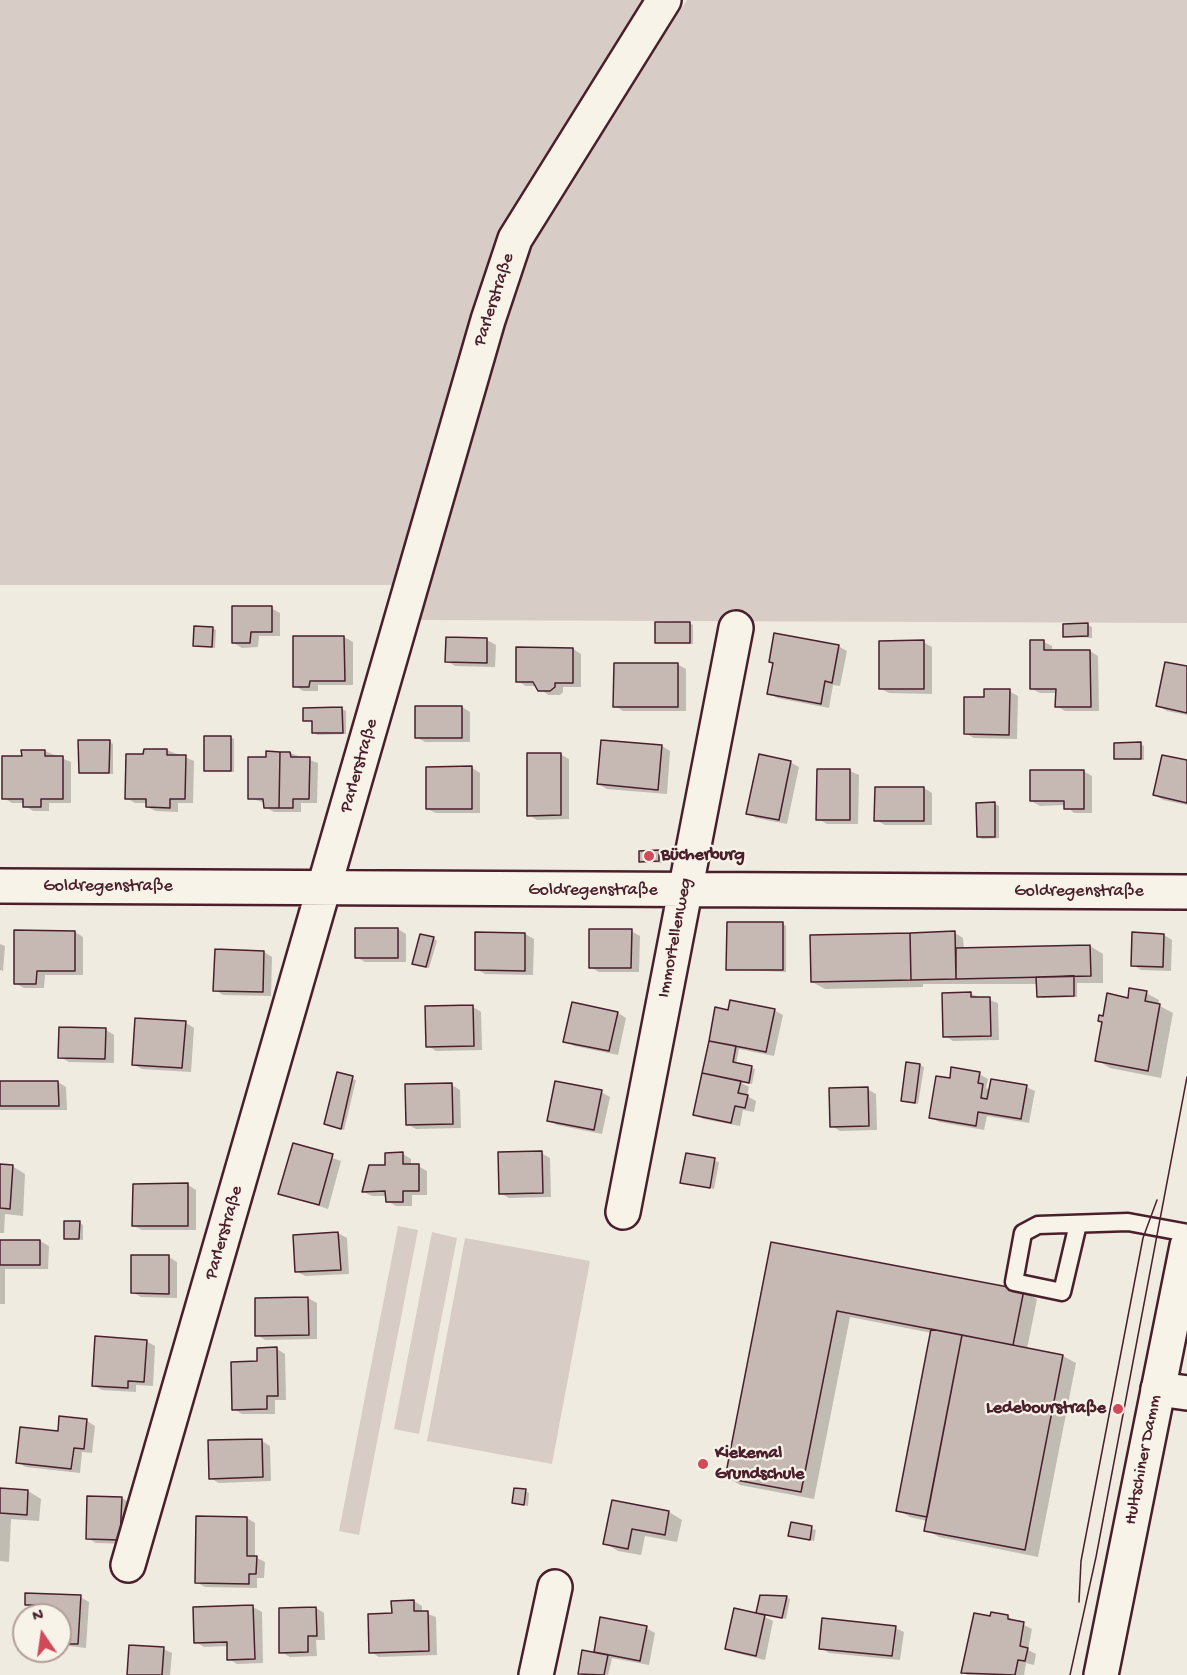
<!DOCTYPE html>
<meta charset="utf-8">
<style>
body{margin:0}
#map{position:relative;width:1187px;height:1675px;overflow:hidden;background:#f0ebe0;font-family:"Gochi Hand",sans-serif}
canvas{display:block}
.north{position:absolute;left:12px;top:1603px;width:60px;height:60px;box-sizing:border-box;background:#f7f3e8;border:2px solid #b29e9c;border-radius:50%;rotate:347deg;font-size:16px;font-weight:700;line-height:24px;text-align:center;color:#4a1f2b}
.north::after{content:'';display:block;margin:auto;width:21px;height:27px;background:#d1495b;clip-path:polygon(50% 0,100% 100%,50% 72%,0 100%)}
</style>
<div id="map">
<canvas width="1187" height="1675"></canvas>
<div class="north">N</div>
</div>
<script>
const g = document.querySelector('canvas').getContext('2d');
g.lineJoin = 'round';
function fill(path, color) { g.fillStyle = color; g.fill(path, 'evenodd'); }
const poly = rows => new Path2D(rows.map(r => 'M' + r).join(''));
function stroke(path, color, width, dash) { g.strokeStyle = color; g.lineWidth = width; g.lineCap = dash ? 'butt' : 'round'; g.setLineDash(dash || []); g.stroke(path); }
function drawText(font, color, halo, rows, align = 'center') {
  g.font = font + ' "Gochi Hand",sans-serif'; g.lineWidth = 4.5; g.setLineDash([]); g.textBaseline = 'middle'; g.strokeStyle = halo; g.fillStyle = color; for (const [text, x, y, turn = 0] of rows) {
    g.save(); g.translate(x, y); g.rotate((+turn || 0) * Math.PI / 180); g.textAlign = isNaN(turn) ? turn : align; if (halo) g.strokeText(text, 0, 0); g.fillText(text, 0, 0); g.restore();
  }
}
fill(poly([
 [0,0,647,0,498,232,395,585,0,585],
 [687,0,1187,0,1187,623,420,620,528,245],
 [398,1226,418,1230,359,1535,339,1531],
 [432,1232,457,1238,419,1434,394,1429],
 [465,1238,590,1261,552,1464,427,1441]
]), '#d8cdc6');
fill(poly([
 [271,608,280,613,280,636,259,636,258,647,242,648,234,643],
 [689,623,693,625,693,644,656,642],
 [1088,625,1092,627,1092,638,1065,636],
 [212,628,216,630,215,648,194,645],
 [344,637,353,642,353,685,318,685,318,691,303,691,295,686],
 [487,640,496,645,495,667,455,666,447,661],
 [923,642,932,647,932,694,889,693,880,688],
 [1044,642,1052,646,1052,651,1090,651,1098,656,1099,711,1065,711,1057,706,1057,693,1040,693,1032,689],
 [838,646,847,651,840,686,833,685,829,708,777,698,769,693,774,664,771,662],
 [573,649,581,654,581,687,563,687,563,692,560,695,548,695,537,686,526,686,517,681],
 [677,664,686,669,686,711,623,711,615,706],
 [1187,668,1187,715,1167,711,1158,706],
 [1009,691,1018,696,1017,739,974,738,965,733],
 [462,707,470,712,470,742,425,742,416,737],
 [342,709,346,711,346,734,317,735,314,732,314,722,304,720],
 [230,737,234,739,234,772,206,770],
 [109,741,113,744,113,774,80,772],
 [1140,744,1144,746,1144,760,1116,758],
 [662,746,670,751,667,794,607,789,598,784],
 [167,750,194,761,193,803,178,803,178,812,156,811,147,807,147,803,135,803,126,798,145,756],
 [45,751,71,762,71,803,49,803,49,811,33,811,25,806,25,803,12,803,4,798,23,757],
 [290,753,318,763,317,803,301,803,301,812,274,812,265,807,265,803,250,798,268,758],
 [560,754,569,759,569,819,537,820,529,815],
 [790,762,799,767,787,824,756,818,748,813],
 [1187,762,1187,805,1163,800,1155,795],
 [472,768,480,773,480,813,436,813,427,809],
 [819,770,850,771,859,775,858,824,827,824,818,819],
 [1083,771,1092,776,1092,813,1074,813,1065,805,1040,806,1031,801],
 [924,788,932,793,932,825,885,825,876,820],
 [995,804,999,806,999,838,982,839,978,836],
 [659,852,663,854,663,863,640,861],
 [783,924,786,926,786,972,728,969],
 [398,929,406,934,406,962,365,962,356,957],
 [631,931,640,936,639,972,599,972,590,967],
 [75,932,83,937,83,975,45,975,44,988,24,988,15,983],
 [955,933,963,938,964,949,1090,946,1103,954,1103,983,1077,983,1077,997,1042,998,1038,996,1038,984,923,984,923,987,825,989,812,982],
 [477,934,525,934,534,939,533,975,485,974,476,969],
 [1164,935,1172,940,1171,971,1141,970,1133,965],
 [433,938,437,941,429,968,417,965],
 [0,944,5,946,3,971,0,970],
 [264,952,272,957,271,996,223,995,215,990],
 [1146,993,1159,1000,1158,1005,1173,1013,1161,1078,1110,1068,1097,1060,1103,1023,1100,1021,1129,1000],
 [971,994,998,1003,999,1040,953,1041,945,1036],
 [473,1007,481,1012,482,1050,436,1051,428,1046],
 [774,1010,783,1015,774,1056,739,1049,736,1064,755,1069,752,1084,738,1081,749,1087,747,1096,756,1101,754,1112,743,1110,740,1126,703,1119,695,1114,730,1012],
 [618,1013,626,1018,618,1055,574,1046,565,1041],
 [186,1023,194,1028,191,1072,142,1069,133,1064],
 [106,1030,114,1035,114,1063,69,1062,60,1057],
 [920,1065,924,1067,918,1104,906,1102,902,1100],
 [338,1074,356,1080,344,1130,326,1124],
 [979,1074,988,1079,986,1088,990,1090,1026,1087,1035,1091,1029,1123,987,1116,984,1130,939,1122,930,1117,951,1080],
 [0,1082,58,1082,66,1087,67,1110,0,1110],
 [452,1085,460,1090,461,1128,416,1129,407,1124],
 [867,1089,876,1094,877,1130,840,1131,832,1126],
 [601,1092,610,1097,602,1134,557,1125,548,1120],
 [294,1145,341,1161,328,1209,280,1193],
 [541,1153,550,1158,551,1197,509,1198,500,1193],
 [403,1154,411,1159,411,1166,418,1166,427,1171,427,1195,412,1195,412,1206,396,1206,387,1201,387,1196,372,1196,364,1192],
 [687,1154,719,1162,714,1189,682,1182],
 [0,1165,12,1166,25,1174,23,1216,5,1214,4,1233,0,1233],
 [188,1185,196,1190,196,1230,142,1230,134,1226],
 [79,1222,83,1225,83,1240,65,1238],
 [338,1233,347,1238,349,1274,305,1276,296,1271],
 [0,1241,40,1241,49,1246,48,1269,5,1269,5,1304,0,1304],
 [772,1244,1024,1292,1037,1299,1027,1349,1063,1356,1076,1363,1038,1557,939,1537,926,1530,927,1521,910,1517,898,1510,932,1333,850,1317,814,1499,740,1485,727,1477],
 [169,1257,177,1262,177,1298,141,1297,132,1292],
 [308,1298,317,1303,317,1339,265,1340,257,1335],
 [146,1341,155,1346,153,1386,136,1385,136,1392,102,1390,93,1385],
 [277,1349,285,1354,286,1400,275,1400,275,1414,242,1414,233,1409,259,1363],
 [87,1421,95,1426,92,1453,82,1452,80,1473,26,1467,17,1462,59,1432],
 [262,1441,270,1446,271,1481,219,1483,210,1478],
 [0,1489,28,1491,41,1499,39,1521,11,1519,9,1562,0,1561],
 [525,1491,529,1493,528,1506,514,1503],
 [122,1498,130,1503,129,1544,96,1543,87,1538],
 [613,1502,669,1512,682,1520,677,1542,645,1536,641,1555,618,1551,605,1543],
 [247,1518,255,1523,255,1557,265,1562,264,1578,257,1578,257,1588,205,1587,196,1582],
 [792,1524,816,1530,814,1541,790,1535],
 [80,1597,89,1602,86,1648,60,1645,60,1615,37,1615,37,1609,26,1604],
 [786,1597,790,1599,786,1619,758,1612],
 [414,1601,422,1606,422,1612,436,1617,437,1655,379,1657,371,1652,393,1614],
 [253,1607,262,1612,263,1663,237,1664,229,1659,228,1646,204,1647,196,1642,195,1608],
 [316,1608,324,1613,325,1640,316,1640,317,1656,290,1657,281,1652],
 [763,1616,773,1621,765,1660,736,1653,727,1649],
 [1008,1617,1032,1629,1028,1650,1036,1654,1034,1665,1026,1663,1024,1675,967,1675,963,1672,992,1618],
 [602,1619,646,1628,655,1633,649,1665,612,1658,608,1675,579,1674,595,1654],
 [895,1628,904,1632,900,1660,829,1653,821,1648],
 [163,1649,172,1653,170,1675,128,1675]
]), '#0003');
const building = poly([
 [232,606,272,606,272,632,251,632,250,643,232,643,232,606],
 [655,622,690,622,690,643,655,643,655,622],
 [1088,623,1088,636,1063,637,1063,624,1088,623],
 [194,626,213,627,212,647,193,646,194,626],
 [774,633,839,645,832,683,825,681,821,704,767,694,773,663,769,662,774,633],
 [293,636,344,636,345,681,310,681,309,687,293,687,293,636],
 [446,637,487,638,487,663,445,662,446,637],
 [924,640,924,689,879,689,879,641,924,640],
 [1030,640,1044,640,1044,650,1090,650,1091,707,1055,707,1056,689,1030,689,1030,640],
 [516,647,573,648,573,683,555,683,555,687,550,691,538,691,533,682,516,682,516,647],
 [1165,662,1187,666,1187,713,1156,706,1165,662],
 [614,663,678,663,678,707,613,707,614,663],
 [984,689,1010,689,1009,735,964,734,964,697,984,697,984,689],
 [415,706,462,706,462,738,415,738,415,706],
 [342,707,343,733,312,733,312,721,303,721,303,708,342,707],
 [204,736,231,736,231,771,204,771,204,736],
 [78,740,110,740,109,773,79,773,78,740],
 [601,740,662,745,658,790,597,784,601,740],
 [1141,742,1141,759,1114,759,1114,743,1141,742],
 [144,749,167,749,167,755,186,755,185,799,170,799,170,808,146,807,146,799,125,799,126,754,143,754,144,749],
 [21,750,45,750,45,756,63,756,63,799,41,799,41,807,23,807,23,799,2,799,2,756,22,756,21,750],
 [266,751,280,752,279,808,264,808,263,799,248,799,248,757,266,757,266,751],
 [280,752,290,752,291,757,310,757,309,799,293,799,293,808,279,808,280,752],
 [527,753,561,753,561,815,527,816,527,753],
 [759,754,791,761,779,820,746,814,759,754],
 [1162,755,1187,760,1187,803,1153,795,1162,755],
 [472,766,472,809,426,809,426,767,472,766],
 [817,769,850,769,850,820,816,820,817,769],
 [1030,770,1084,770,1084,809,1064,809,1064,801,1030,801,1030,770],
 [875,787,924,787,924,821,874,821,875,787],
 [995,802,995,837,977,837,976,803,995,802],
 [659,850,659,861,639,862,639,851,659,850],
 [727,922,783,922,783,970,726,970,727,922],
 [355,928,398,928,398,958,355,958,355,928],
 [589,929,632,929,631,968,589,968,589,929],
 [14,930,75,931,75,971,37,971,36,984,14,984,14,930],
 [955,931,956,979,911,980,910,933,955,931],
 [475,932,525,933,525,971,475,970,475,932],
 [1132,932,1164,934,1163,967,1131,966,1132,932],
 [910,933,911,980,811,982,810,935,910,933],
 [420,934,434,937,426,967,412,964,420,934],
 [1090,945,1091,976,956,979,956,948,1090,945],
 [215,949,264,951,263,992,213,991,215,949],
 [1074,976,1074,996,1037,997,1036,977,1074,976],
 [1129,988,1147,991,1145,1001,1160,1004,1148,1071,1095,1061,1102,1022,1098,1021,1099,1015,1103,1016,1107,993,1128,998,1129,988],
 [971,992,971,997,990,997,991,1036,943,1037,942,993,971,992],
 [730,1000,775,1009,766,1052,709,1041,715,1007,728,1010,730,1000],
 [572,1002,618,1012,609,1051,563,1042,572,1002],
 [473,1005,474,1046,426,1047,425,1006,473,1005],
 [135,1018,186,1021,182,1068,132,1065,135,1018],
 [59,1027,106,1028,105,1059,58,1058,59,1027],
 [709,1041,736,1046,733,1062,752,1066,749,1083,702,1073,709,1041],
 [906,1062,920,1064,915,1103,901,1101,906,1062],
 [951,1067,980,1072,978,1083,983,1084,981,1098,987,1099,991,1079,1027,1085,1021,1119,978,1112,976,1126,929,1118,936,1076,950,1078,951,1067],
 [337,1072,353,1076,341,1129,324,1124,337,1072],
 [702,1073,741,1081,738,1093,748,1095,745,1108,735,1106,731,1123,693,1115,702,1073],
 [0,1081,58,1081,59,1106,0,1106,0,1081],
 [555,1081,602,1090,594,1130,547,1121,555,1081],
 [452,1083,453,1124,406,1125,405,1084,452,1083],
 [868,1087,869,1126,830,1127,829,1088,868,1087],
 [293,1143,333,1154,319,1205,278,1194,293,1143],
 [542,1151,543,1193,499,1194,498,1152,542,1151],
 [403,1152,403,1164,419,1164,419,1191,403,1191,403,1202,386,1202,385,1191,362,1192,369,1165,385,1165,385,1153,403,1152],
 [686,1153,715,1158,710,1188,680,1183,686,1153],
 [0,1164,13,1165,10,1209,0,1208,0,1164],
 [188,1183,188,1226,132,1226,133,1184,188,1183],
 [64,1221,80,1221,79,1239,64,1239,64,1221],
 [338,1232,341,1270,295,1272,293,1235,338,1232],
 [0,1240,40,1240,40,1265,0,1265,0,1240],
 [771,1242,1024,1290,1013,1345,837,1311,801,1492,725,1478,771,1242],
 [131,1255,169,1255,169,1294,131,1293,131,1255],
 [308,1297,309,1335,255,1336,255,1298,308,1297],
 [931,1329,962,1335,927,1517,896,1511,931,1329],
 [962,1335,1063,1355,1025,1550,924,1531,962,1335],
 [95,1336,147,1340,144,1382,128,1381,128,1388,92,1386,95,1336],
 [277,1347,278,1396,267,1396,267,1409,232,1410,231,1362,257,1361,257,1348,277,1347],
 [59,1416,87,1419,84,1449,74,1448,71,1469,16,1463,20,1427,58,1431,59,1416],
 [262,1439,263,1477,209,1479,208,1440,262,1439],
 [0,1488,28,1490,27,1515,0,1513,0,1488],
 [514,1488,526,1489,524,1505,512,1503,514,1488],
 [87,1496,122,1497,120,1540,86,1539,87,1496],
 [612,1500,669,1511,665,1535,632,1529,628,1549,603,1544,612,1500],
 [196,1516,247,1517,247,1556,257,1556,256,1574,249,1574,249,1584,195,1583,196,1516],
 [791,1522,812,1526,810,1540,788,1536,791,1522],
 [25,1593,81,1595,78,1644,60,1644,60,1615,36,1615,36,1605,25,1605,25,1593],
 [760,1595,787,1596,782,1618,756,1613,760,1595],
 [414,1600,414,1611,428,1611,429,1651,369,1653,368,1614,392,1613,391,1601,414,1600],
 [253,1605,255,1659,227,1660,227,1642,194,1643,193,1607,253,1605],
 [316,1607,317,1636,308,1636,308,1652,279,1653,279,1608,316,1607],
 [734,1608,765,1615,756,1656,725,1649,734,1608],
 [991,1612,1008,1615,1008,1619,1024,1622,1020,1646,1028,1648,1025,1661,1018,1660,1015,1675,961,1673,974,1613,990,1616,991,1612],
 [600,1617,647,1626,640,1661,594,1652,600,1617],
 [822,1618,896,1626,892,1656,819,1649,822,1618],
 [129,1645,164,1647,162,1675,127,1675,129,1645],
 [582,1650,608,1655,604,1675,578,1674,582,1650]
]);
fill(building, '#c6b8b3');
stroke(building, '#4a1f2b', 1.5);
const service = poly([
 [1078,1224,1062,1292,1014,1282,1023,1233,1038,1225,1128,1222,1187,1233]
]);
const minor = poly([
 [0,886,1187,892],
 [623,1212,736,628],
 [1158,1389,1187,1393],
 [128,1565,488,320,515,239,664,0],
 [536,1675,555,1587]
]);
const secondary = poly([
 [1101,1675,1187,1246]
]);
stroke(service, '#4a1f2b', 21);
stroke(minor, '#4a1f2b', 38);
stroke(secondary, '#4a1f2b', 38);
stroke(service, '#f7f3e8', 16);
stroke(minor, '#f7f3e8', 33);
stroke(secondary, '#f7f3e8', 33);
stroke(poly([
 [1079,1602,1081,1561,1143,1238,1157,1200],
 [1070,1675,1096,1557,1187,1077]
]), '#4a1f2b', 1.5);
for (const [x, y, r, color] of [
 [649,856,6,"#d1495b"],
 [1118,1409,6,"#d1495b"],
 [703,1464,6,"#d1495b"]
]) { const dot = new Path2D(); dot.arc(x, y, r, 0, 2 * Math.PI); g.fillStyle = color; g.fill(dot); stroke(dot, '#f7f3e8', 2); }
drawText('18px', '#4a1f2b', '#f7f3e8', [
 ["Parlerstraße",495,300,-72],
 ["Parlerstraße",360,766,-74],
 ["Goldregenstraße",108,887],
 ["Goldregenstraße",593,891],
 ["Goldregenstraße",1079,892],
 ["Immortellenweg",676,938,-79],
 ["Parlerstraße",225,1233,-74],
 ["Hultschiner Damm",1144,1460,-79]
]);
drawText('bold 18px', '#4a1f2b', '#f7f3e8', [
 ["Bücherburg",661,856],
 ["Ledebourstraße",1106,1409,"right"],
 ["Kiekemal",715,1454],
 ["Grundschule",715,1475]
], 'left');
</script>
